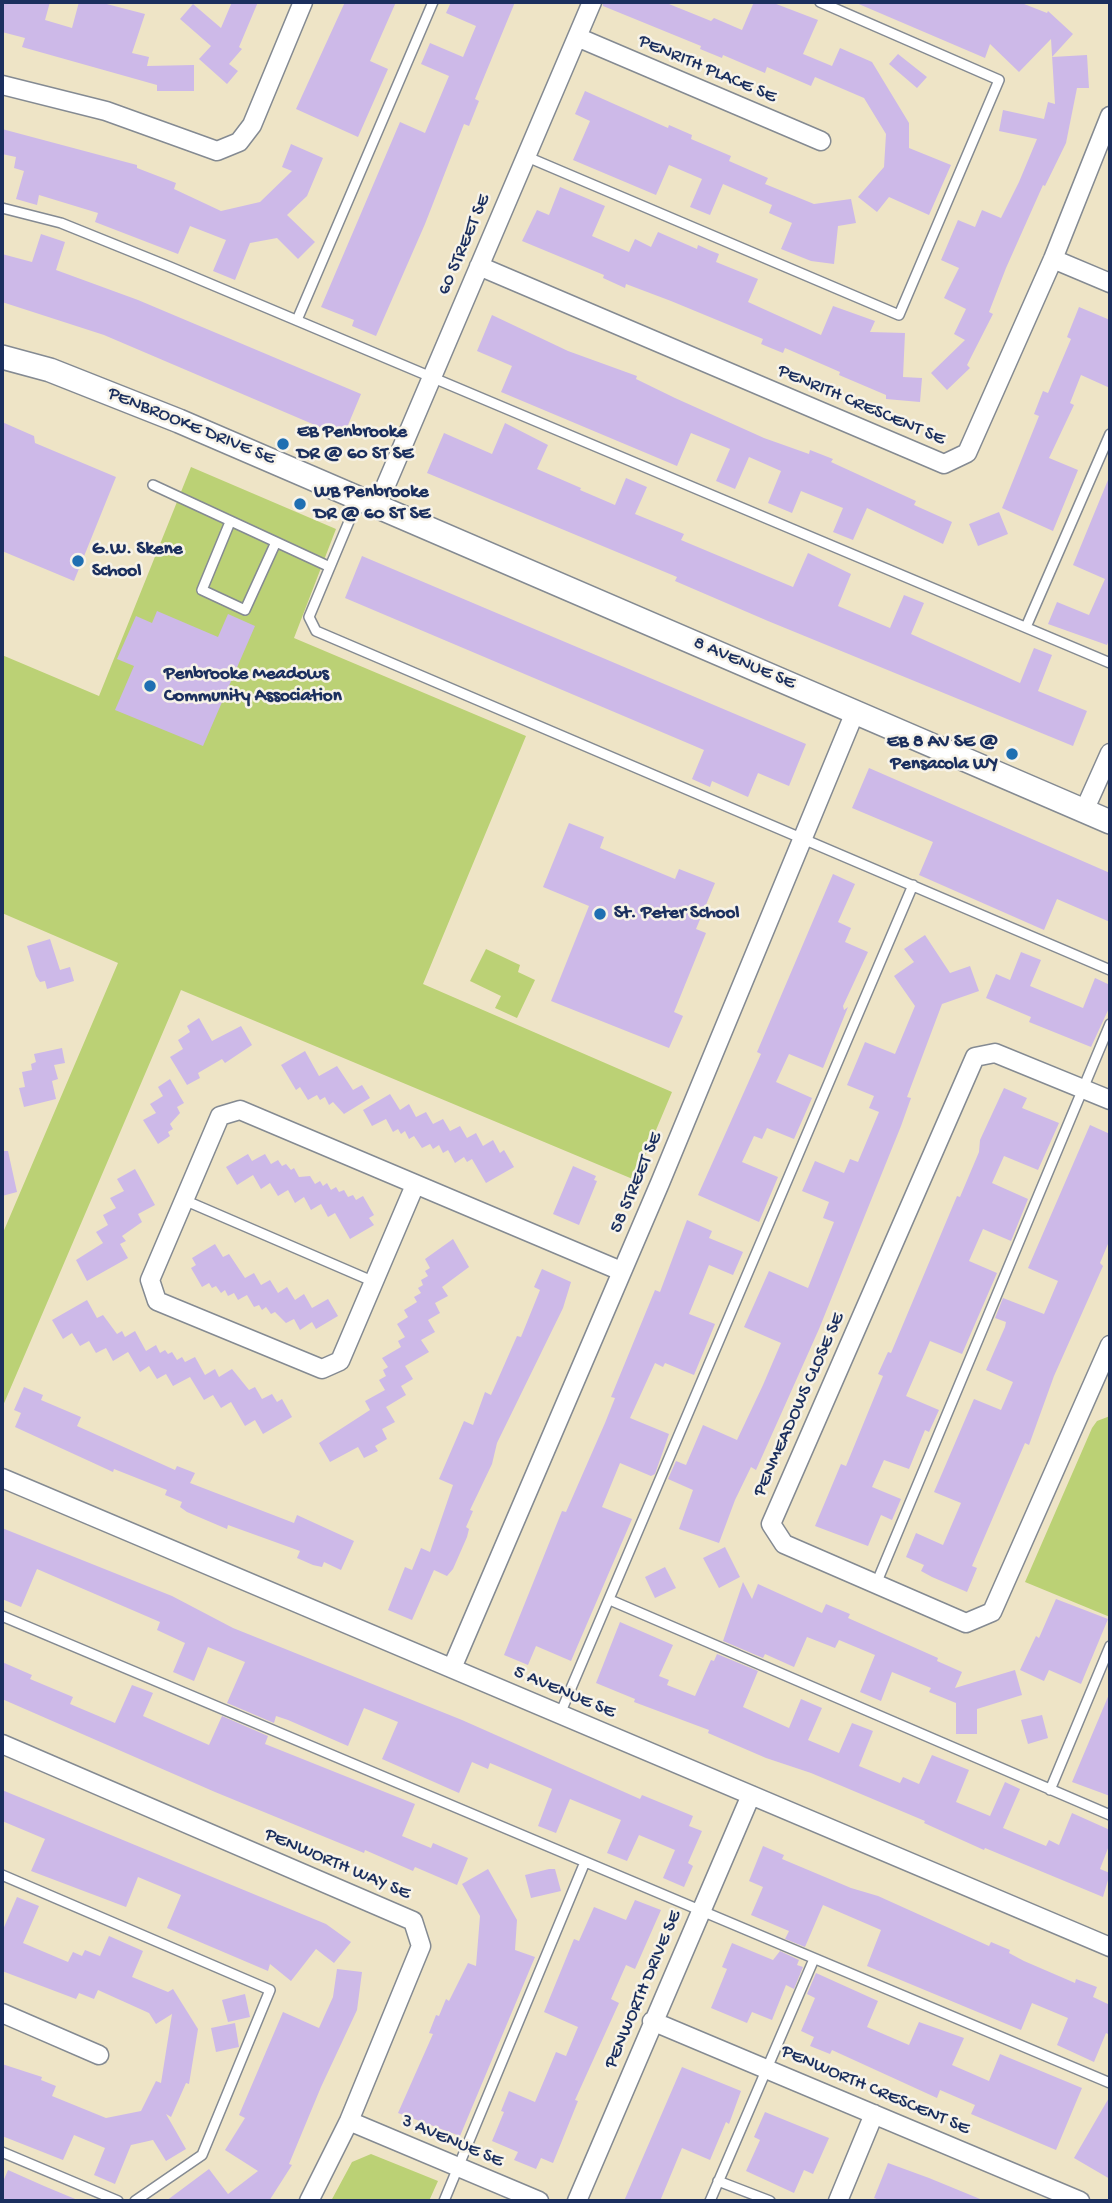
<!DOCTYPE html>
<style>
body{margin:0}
#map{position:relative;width:1112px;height:2203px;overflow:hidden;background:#eee4c6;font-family:"Gochi Hand",sans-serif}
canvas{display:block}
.frame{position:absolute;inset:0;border:4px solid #1b2f5e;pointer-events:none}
</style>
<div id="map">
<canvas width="1112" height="2203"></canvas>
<div class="frame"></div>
</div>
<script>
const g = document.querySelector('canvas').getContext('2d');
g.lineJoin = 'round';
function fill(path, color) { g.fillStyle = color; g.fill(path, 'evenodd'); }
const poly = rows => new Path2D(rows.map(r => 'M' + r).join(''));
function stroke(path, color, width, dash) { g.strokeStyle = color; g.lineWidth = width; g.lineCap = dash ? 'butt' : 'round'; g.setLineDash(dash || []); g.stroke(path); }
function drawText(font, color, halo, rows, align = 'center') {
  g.font = font + ' "Gochi Hand",sans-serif'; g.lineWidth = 5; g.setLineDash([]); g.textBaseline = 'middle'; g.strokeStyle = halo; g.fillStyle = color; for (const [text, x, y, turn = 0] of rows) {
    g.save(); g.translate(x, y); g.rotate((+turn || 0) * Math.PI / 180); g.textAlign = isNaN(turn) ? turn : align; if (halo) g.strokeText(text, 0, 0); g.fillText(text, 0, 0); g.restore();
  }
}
fill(poly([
 [191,467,336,529,294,638,526,736,423,984,672,1092,635,1180,181,990,2,1408,2,1235,118,963,2,913,2,655,99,696],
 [486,949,520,965,518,972,535,980,517,1018,495,1008,501,996,470,981],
 [1110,1416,1110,1617,1025,1582,1092,1428,1097,1421],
 [371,2154,438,2181,429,2201,331,2201,352,2162]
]), '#bbd175');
fill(poly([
 [2,2,50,2,45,20,72,28,79,2,99,2,145,14,132,53,149,57,147,66,194,65,194,91,157,91,157,85,22,47,25,38,2,32],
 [232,2,258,2,239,47,242,49,229,64,238,71,227,84,199,59,211,46,180,19,193,4,221,28],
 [345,2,396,2,370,61,388,69,358,137,296,109],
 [451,2,515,2,475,99,479,101,469,126,464,124,425,224,376,336,352,326,354,320,321,307,400,122,425,133,449,76,421,64,430,43,463,57,476,26,446,13],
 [603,2,664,2,711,21,714,18,742,30,754,2,771,2,818,20,803,54,832,66,840,48,872,62,909,123,909,148,951,165,929,215,889,197,877,212,858,197,884,167,886,134,864,98,815,77,811,86,767,67,765,73,723,55,722,58,700,49,701,46,603,6],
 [854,2,1019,2,1047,13,1048,11,1073,34,1052,57,1087,55,1089,88,1077,88,1066,143,1045,186,1043,185,1006,268,989,312,993,314,967,365,970,368,947,390,931,373,965,340,954,334,966,309,944,298,959,268,941,260,958,220,975,227,982,210,1001,218,1019,182,1037,139,999,131,1003,110,1044,119,1048,102,1055,104,1051,39,1019,72,990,44,985,58],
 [898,54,927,77,917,88,889,64],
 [585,91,668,128,669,125,692,135,691,139,731,156,729,161,768,178,765,184,814,204,851,199,856,223,838,226,834,264,811,261,781,249,792,223,769,213,772,205,723,184,710,215,690,207,702,179,669,165,656,195,573,160,590,121,575,114],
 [2,129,137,165,137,168,176,183,174,189,221,211,260,202,292,171,282,167,291,144,323,158,307,196,287,215,315,242,298,259,277,238,250,243,235,280,213,271,226,240,190,226,178,254,95,222,98,213,39,195,37,205,16,199,24,171,14,168,16,157,2,154],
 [560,187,605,206,592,236,629,252,635,239,651,247,658,232,697,249,698,245,709,250,719,254,716,262,758,279,748,302,821,335,833,306,875,321,870,332,905,333,903,377,922,378,920,402,886,399,886,395,839,375,840,372,785,348,783,353,761,344,763,339,671,301,626,284,625,288,603,278,604,275,522,241,537,210,549,215],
 [41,234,65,242,56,270,138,300,361,394,343,437,104,335,2,302,2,254,32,262],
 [1079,307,1110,320,1110,388,1081,375,1070,403,1074,405,1049,458,1078,470,1053,531,1002,508,1039,416,1034,414,1043,391,1048,393,1071,339,1067,337],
 [492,315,568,351,637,376,636,379,675,398,764,438,809,454,810,450,833,459,831,462,916,501,914,505,952,522,943,544,867,508,853,540,833,532,843,508,801,491,792,513,768,503,781,471,749,457,735,489,716,481,730,449,691,433,677,466,501,392,512,366,477,351],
 [2,422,34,436,35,443,116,477,74,581,2,551],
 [505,423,548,445,537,469,581,488,580,490,615,505,626,478,647,487,635,514,684,534,681,540,793,587,808,553,851,574,838,606,890,628,904,595,924,603,911,634,1020,683,1034,648,1052,655,1038,691,1087,711,1073,746,768,621,675,581,677,577,427,473,444,433,492,454],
 [1110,475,1110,637,1107,645,1048,624,1057,602,1089,615,1105,579,1073,565],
 [999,512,1008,534,978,546,969,524],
 [362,556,806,744,789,786,758,773,748,797,712,781,710,787,692,779,704,750,345,598],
 [157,611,218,637,228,614,255,626,203,746,115,710,134,666,117,659,136,616,152,623],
 [869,768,1110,873,1110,922,1057,899,1044,930,919,875,933,842,852,808],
 [569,823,604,837,600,848,675,879,679,869,715,883,696,929,706,933,674,1012,683,1016,669,1048,551,1001,589,906,543,887],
 [833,874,855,884,838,922,851,928,845,942,868,952,843,1006,844,1010,848,1007,823,1068,789,1054,776,1082,812,1098,794,1139,767,1128,762,1139,754,1136,742,1162,778,1177,759,1222,698,1195,761,1054,757,1052],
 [925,935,950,973,970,966,979,991,942,1004,907,1097,911,1098,901,1126,819,1329,756,1470,751,1467,735,1500,719,1543,679,1529,693,1490,668,1479,676,1461,686,1465,703,1425,737,1440,763,1385,781,1343,744,1327,769,1271,808,1288,834,1222,823,1218,829,1202,802,1191,815,1161,844,1173,850,1159,858,1162,879,1112,869,1108,874,1096,847,1085,865,1042,895,1054,915,1006,894,976,914,962,904,949],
 [50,939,60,970,70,967,74,981,47,989,45,981,40,982,36,976,27,946],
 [1021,952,1041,960,1030,986,1083,1008,1095,978,1110,985,1110,1006,1091,1047,1029,1022,1031,1017,986,998,996,974,1010,980],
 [199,1018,212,1041,241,1026,252,1045,225,1063,222,1059,198,1073,200,1078,187,1085,170,1057,183,1049,178,1040,190,1032,187,1026],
 [62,1048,65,1063,54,1065,58,1079,52,1081,56,1099,24,1107,19,1088,25,1087,22,1072,32,1070,31,1064,36,1062,34,1054],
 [305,1051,319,1076,337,1066,353,1090,362,1085,370,1098,344,1114,333,1102,329,1105,325,1097,320,1100,317,1095,308,1100,300,1087,296,1090,281,1065],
 [170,1079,184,1103,177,1107,180,1113,170,1124,173,1129,168,1132,170,1136,158,1144,143,1120,156,1113,150,1104,163,1096,158,1087],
 [1004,1088,1027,1098,1022,1108,1059,1123,1038,1170,1004,1156,992,1183,1028,1199,1011,1241,983,1229,969,1261,997,1273,962,1354,930,1341,906,1396,939,1410,929,1432,925,1430,909,1469,884,1460,872,1487,901,1499,892,1520,881,1515,868,1546,815,1526,841,1464,846,1466,883,1376,878,1374,888,1352,891,1353,957,1196,960,1197,979,1152,980,1140],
 [390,1094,400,1110,409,1104,416,1117,426,1112,433,1124,443,1119,450,1131,460,1126,467,1138,476,1133,483,1146,493,1140,500,1153,504,1150,514,1167,486,1183,472,1159,467,1162,464,1157,455,1163,448,1150,443,1153,439,1145,433,1149,430,1144,422,1148,414,1136,409,1139,405,1131,401,1134,398,1129,393,1132,386,1119,372,1126,363,1110],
 [1090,1125,1110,1134,1110,1239,1100,1263,1103,1266,1054,1376,1029,1445,1025,1443,972,1566,977,1568,967,1592,932,1577,921,1571,924,1565,906,1557,916,1533,943,1545,961,1503,934,1492,974,1399,1001,1410,1013,1382,986,1370,1005,1327,1006,1322,995,1318,1003,1298,1044,1314,1058,1281,1028,1268],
 [2,1151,8,1151,17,1192,2,1196],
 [248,1154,252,1161,265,1154,271,1164,278,1160,282,1166,286,1164,291,1170,294,1168,299,1177,310,1176,315,1184,320,1181,323,1186,327,1183,331,1190,336,1187,339,1192,344,1190,348,1197,353,1195,356,1200,363,1196,374,1215,369,1218,374,1225,350,1239,335,1213,328,1217,321,1204,311,1210,304,1197,295,1203,288,1190,278,1196,270,1183,261,1189,253,1175,237,1185,226,1167],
 [573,1166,596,1176,594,1180,597,1181,579,1225,553,1214],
 [135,1169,155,1205,138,1214,142,1222,122,1236,126,1241,120,1244,128,1258,87,1281,76,1260,103,1243,96,1232,108,1225,103,1215,116,1208,110,1198,124,1191,117,1179],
 [687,1220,712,1231,709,1238,743,1252,733,1275,709,1265,689,1314,715,1324,694,1375,665,1363,663,1367,655,1363,630,1418,669,1434,655,1474,651,1476,620,1463,602,1507,632,1519,571,1661,536,1646,528,1665,504,1655,562,1511,566,1512,605,1423,615,1398,611,1397,655,1290,660,1292],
 [453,1239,469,1267,442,1287,448,1296,435,1303,440,1313,428,1320,435,1332,421,1340,429,1352,405,1366,413,1379,401,1386,406,1395,386,1407,395,1422,382,1429,387,1439,375,1446,378,1451,364,1458,358,1447,330,1462,319,1443,370,1410,365,1401,385,1390,379,1380,386,1376,383,1370,388,1367,382,1358,401,1347,398,1341,405,1337,397,1324,408,1317,404,1310,417,1302,414,1297,421,1293,418,1288,423,1285,421,1280,428,1276,425,1271,430,1268,425,1259],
 [215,1244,223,1257,229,1254,245,1278,254,1273,261,1285,270,1280,278,1293,287,1287,295,1300,304,1294,312,1308,328,1299,338,1316,316,1329,312,1322,300,1330,294,1319,286,1323,275,1312,271,1314,266,1307,262,1310,259,1305,254,1307,247,1295,238,1300,234,1293,228,1296,225,1290,221,1293,216,1286,212,1288,209,1283,202,1287,191,1268,196,1265,192,1258],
 [542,1269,571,1282,563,1308,497,1443,492,1464,470,1510,473,1511,466,1527,469,1529,467,1537,453,1569,447,1576,434,1570,412,1620,388,1610,405,1567,412,1570,421,1548,430,1552,453,1485,439,1479,464,1421,473,1425,485,1392,491,1395,517,1336,521,1337,540,1290,534,1287],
 [87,1300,97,1318,103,1315,117,1334,122,1331,125,1337,135,1331,146,1351,156,1345,160,1353,165,1350,168,1354,172,1352,177,1360,182,1357,185,1362,195,1357,205,1375,215,1369,219,1377,232,1369,249,1390,255,1387,262,1399,272,1394,277,1402,282,1399,292,1417,263,1434,255,1420,245,1426,231,1402,221,1408,213,1395,204,1400,190,1377,173,1386,166,1374,157,1379,149,1366,140,1372,128,1352,113,1361,106,1348,96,1353,89,1341,80,1346,72,1333,63,1339,52,1320],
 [24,1387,43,1395,41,1400,81,1417,77,1426,175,1470,177,1466,195,1473,190,1483,294,1523,297,1515,354,1541,341,1570,324,1562,322,1567,313,1565,297,1558,300,1551,228,1525,227,1529,187,1512,180,1507,182,1502,165,1495,167,1490,114,1469,113,1472,15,1427,21,1413,14,1410],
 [2,1528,172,1596,233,1628,462,1720,640,1799,642,1795,693,1816,689,1826,702,1831,688,1863,693,1866,684,1887,663,1878,675,1850,639,1835,627,1861,607,1853,621,1820,570,1799,556,1833,538,1826,552,1789,490,1763,488,1769,472,1762,459,1793,382,1759,398,1722,364,1708,348,1746,288,1720,276,1716,274,1723,227,1703,245,1662,208,1647,194,1681,173,1672,185,1643,157,1630,160,1622,37,1569,21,1607,2,1599],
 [725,1547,740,1577,719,1588,703,1558],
 [665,1567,676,1588,655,1598,645,1577],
 [743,1582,752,1599,758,1584,822,1613,826,1604,850,1614,848,1618,938,1658,937,1661,962,1672,955,1688,1015,1670,1022,1695,977,1709,977,1734,956,1734,956,1703,929,1692,931,1688,892,1672,881,1701,860,1692,875,1655,839,1640,835,1648,807,1637,794,1667,765,1654,763,1658,723,1641],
 [1056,1599,1108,1619,1081,1684,1049,1670,1044,1681,1020,1670,1036,1636,1039,1638],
 [620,1622,673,1645,659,1676,669,1680,667,1685,695,1696,711,1660,714,1661,717,1654,758,1671,743,1707,789,1728,801,1699,822,1708,808,1740,839,1753,852,1723,873,1731,859,1766,900,1783,903,1777,919,1784,932,1755,969,1770,956,1802,990,1816,1005,1782,1020,1789,1003,1828,1046,1846,1049,1840,1059,1845,1072,1813,1110,1830,1110,1843,1100,1869,1110,1873,1103,1897,985,1848,984,1850,924,1823,925,1821,811,1773,766,1758,708,1733,709,1730,634,1702,635,1699,596,1683],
 [2,1662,32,1675,30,1679,73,1697,70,1704,115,1723,132,1685,153,1693,143,1716,209,1745,222,1716,268,1736,265,1744,415,1804,402,1836,431,1848,433,1843,468,1858,457,1885,415,1867,413,1871,365,1850,364,1853,215,1792,2,1699],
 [1110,1692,1110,1796,1072,1782],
 [1042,1715,1048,1738,1028,1744,1021,1720],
 [2,1790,326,1924,351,1942,334,1963,316,1949,291,1981,270,1964,268,1971,167,1928,181,1895,138,1877,126,1907,31,1871,45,1839,2,1821],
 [763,1846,784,1855,782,1859,851,1888,878,1896,989,1946,991,1942,1010,1950,1009,1953,1024,1961,1075,1983,1076,1979,1097,1987,1093,1997,1110,2005,1110,2035,1106,2033,1094,2062,1057,2045,1068,2018,1032,2003,1021,2030,867,1966,881,1930,823,1905,805,1947,785,1939,789,1931,751,1915,763,1887,749,1881],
 [488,1869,517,1920,515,1950,535,1957,460,2136,398,2113,433,2034,429,2033,436,2015,439,2016,446,1999,449,2001,468,1963,476,1966,480,1916,462,1884],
 [549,1869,555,1869,561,1891,531,1898,525,1875],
 [17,1897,39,1906,23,1943,68,1962,73,1952,82,1956,85,1950,100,1956,109,1936,143,1951,132,1977,168,1992,173,1989,198,2029,189,2084,186,2083,171,2117,166,2114,186,2149,166,2161,153,2140,131,2145,115,2184,94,2175,105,2148,74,2135,63,2160,2,2136,2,2064,42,2077,41,2080,56,2086,52,2096,106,2118,141,2111,156,2081,161,2083,172,2014,156,2024,149,2013,98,1990,94,1999,79,1993,76,1999,2,1971,2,1932],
 [635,1900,661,1910,635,1969,626,1965,611,1999,619,2003,575,2100,578,2101,553,2163,541,2158,536,2169,514,2160,518,2152,492,2141,504,2112,501,2111,509,2091,535,2102,556,2052,566,2056,578,2027,544,2012,574,1939,579,1941,594,1907,626,1920],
 [732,1943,773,1960,780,1951,799,1960,797,1965,803,1967,794,1989,786,1985,772,2020,752,2012,747,2023,711,2008,727,1969,722,1967],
 [337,1969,362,1972,357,2010,321,2087,289,2164,292,2165,269,2201,166,2201,209,2169,228,2194,258,2171,225,2150,245,2118,239,2115,283,2012,319,2028,333,1997],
 [816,1973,878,2001,867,2027,909,2045,919,2022,964,2038,952,2065,989,2081,1000,2054,1082,2088,1056,2150,971,2114,975,2105,940,2090,937,2098,832,2050,830,2054,810,2046,814,2037,801,2031,815,1998,807,1994],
 [245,1994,250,2017,228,2022,222,2000],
 [235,2023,239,2047,216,2052,211,2028],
 [682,2067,741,2091,729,2124,726,2122,710,2160,682,2148,660,2201,624,2201],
 [1110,2096,1110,2179,1074,2158],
 [765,2112,829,2138,813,2174,804,2170,794,2193,746,2171,760,2140,754,2137],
 [888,2163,929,2178,985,2201,882,2201,874,2198],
 [8,2170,44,2186,80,2201,2,2201,2,2184]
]), '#cdb9e8');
const service = poly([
 [525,156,899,315,999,80,820,2],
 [2,208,61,223,170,267,1110,663],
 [297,320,433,2],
 [153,485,330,567],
 [358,500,309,617,316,631,1110,970],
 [230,522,202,590,245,610,276,542],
 [1026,627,1110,434],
 [184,1200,372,1281],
 [876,1584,1110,1024],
 [610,1600,1110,1815],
 [2,1616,1110,2083],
 [560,1714,913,885],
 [1050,1790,1110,1646],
 [2,1875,270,1990,202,2155,135,2201],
 [2,2152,118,2201],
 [718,2181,770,2201],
 [444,2201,585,1862],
 [710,2201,814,1959]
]);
const minor = poly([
 [577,37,821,141],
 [2,85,106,111,217,151,239,142,252,125,303,2],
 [1053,259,1110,283],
 [479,266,944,464,967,453,1053,259,1110,116],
 [377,506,592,2],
 [1084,811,1110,753],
 [1110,1100,995,1053,975,1057,771,1524,784,1544,966,1623,992,1612,1110,1345],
 [415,1185,340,1361,322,1369,157,1301,150,1280,220,1116,240,1110,621,1271],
 [2,1478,1110,1947],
 [452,1668,660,1183,855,712],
 [2,1744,413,1921,421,1946,349,2121,309,2201],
 [2,2013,99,2055],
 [652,2021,1080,2201],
 [349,2121,539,2201],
 [577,2201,751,1795],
 [838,2201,874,2114]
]);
const tertiary = poly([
 [2,357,50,370,179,421,1110,822]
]);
stroke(service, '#848a92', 12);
stroke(minor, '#848a92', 21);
stroke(tertiary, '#848a92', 26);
stroke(service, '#fff', 9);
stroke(minor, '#fff', 18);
stroke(tertiary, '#fff', 23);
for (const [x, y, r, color] of [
 [283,444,7,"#1f6fb2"],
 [300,504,7,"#1f6fb2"],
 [78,561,7,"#1f6fb2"],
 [150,686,7,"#1f6fb2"],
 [1012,754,7,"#1f6fb2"],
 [600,914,7,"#1f6fb2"]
]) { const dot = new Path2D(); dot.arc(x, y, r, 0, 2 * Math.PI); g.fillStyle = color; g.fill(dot); stroke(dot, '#f7f3e8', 2.5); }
drawText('19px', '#1b2f5e', '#f7f3e8', [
 ["PENRITH PLACE SE",707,70,23],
 ["60 STREET SE",465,245,-67],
 ["PENRITH CRESCENT SE",861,406,23],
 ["PENBROOKE DRIVE SE",191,427,22],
 ["8 AVENUE SE",744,664,23],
 ["58 STREET SE",637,1183,-67],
 ["PENMEADOWS CLOSE SE",800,1405,-66],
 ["5 AVENUE SE",564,1693,23],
 ["PENWORTH WAY SE",337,1865,23],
 ["PENWORTH DRIVE SE",644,1990,-67],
 ["PENWORTH CRESCENT SE",875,2091,23],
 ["3 AVENUE SE",452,2142,23]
]);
drawText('bold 19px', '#1b2f5e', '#f7f3e8', [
 ["EB Penbrooke",297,433],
 ["DR @ 60 ST SE",297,455],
 ["WB Penbrooke",314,493],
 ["DR @ 60 ST SE",314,515],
 ["G.W. Skene",92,550],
 ["School",92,572],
 ["Penbrooke Meadows",164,675],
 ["Community Association",164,697],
 ["EB 8 AV SE @",998,743,"right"],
 ["Pensacola WY",998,765,"right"],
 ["St. Peter School",614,914]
], 'left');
</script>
